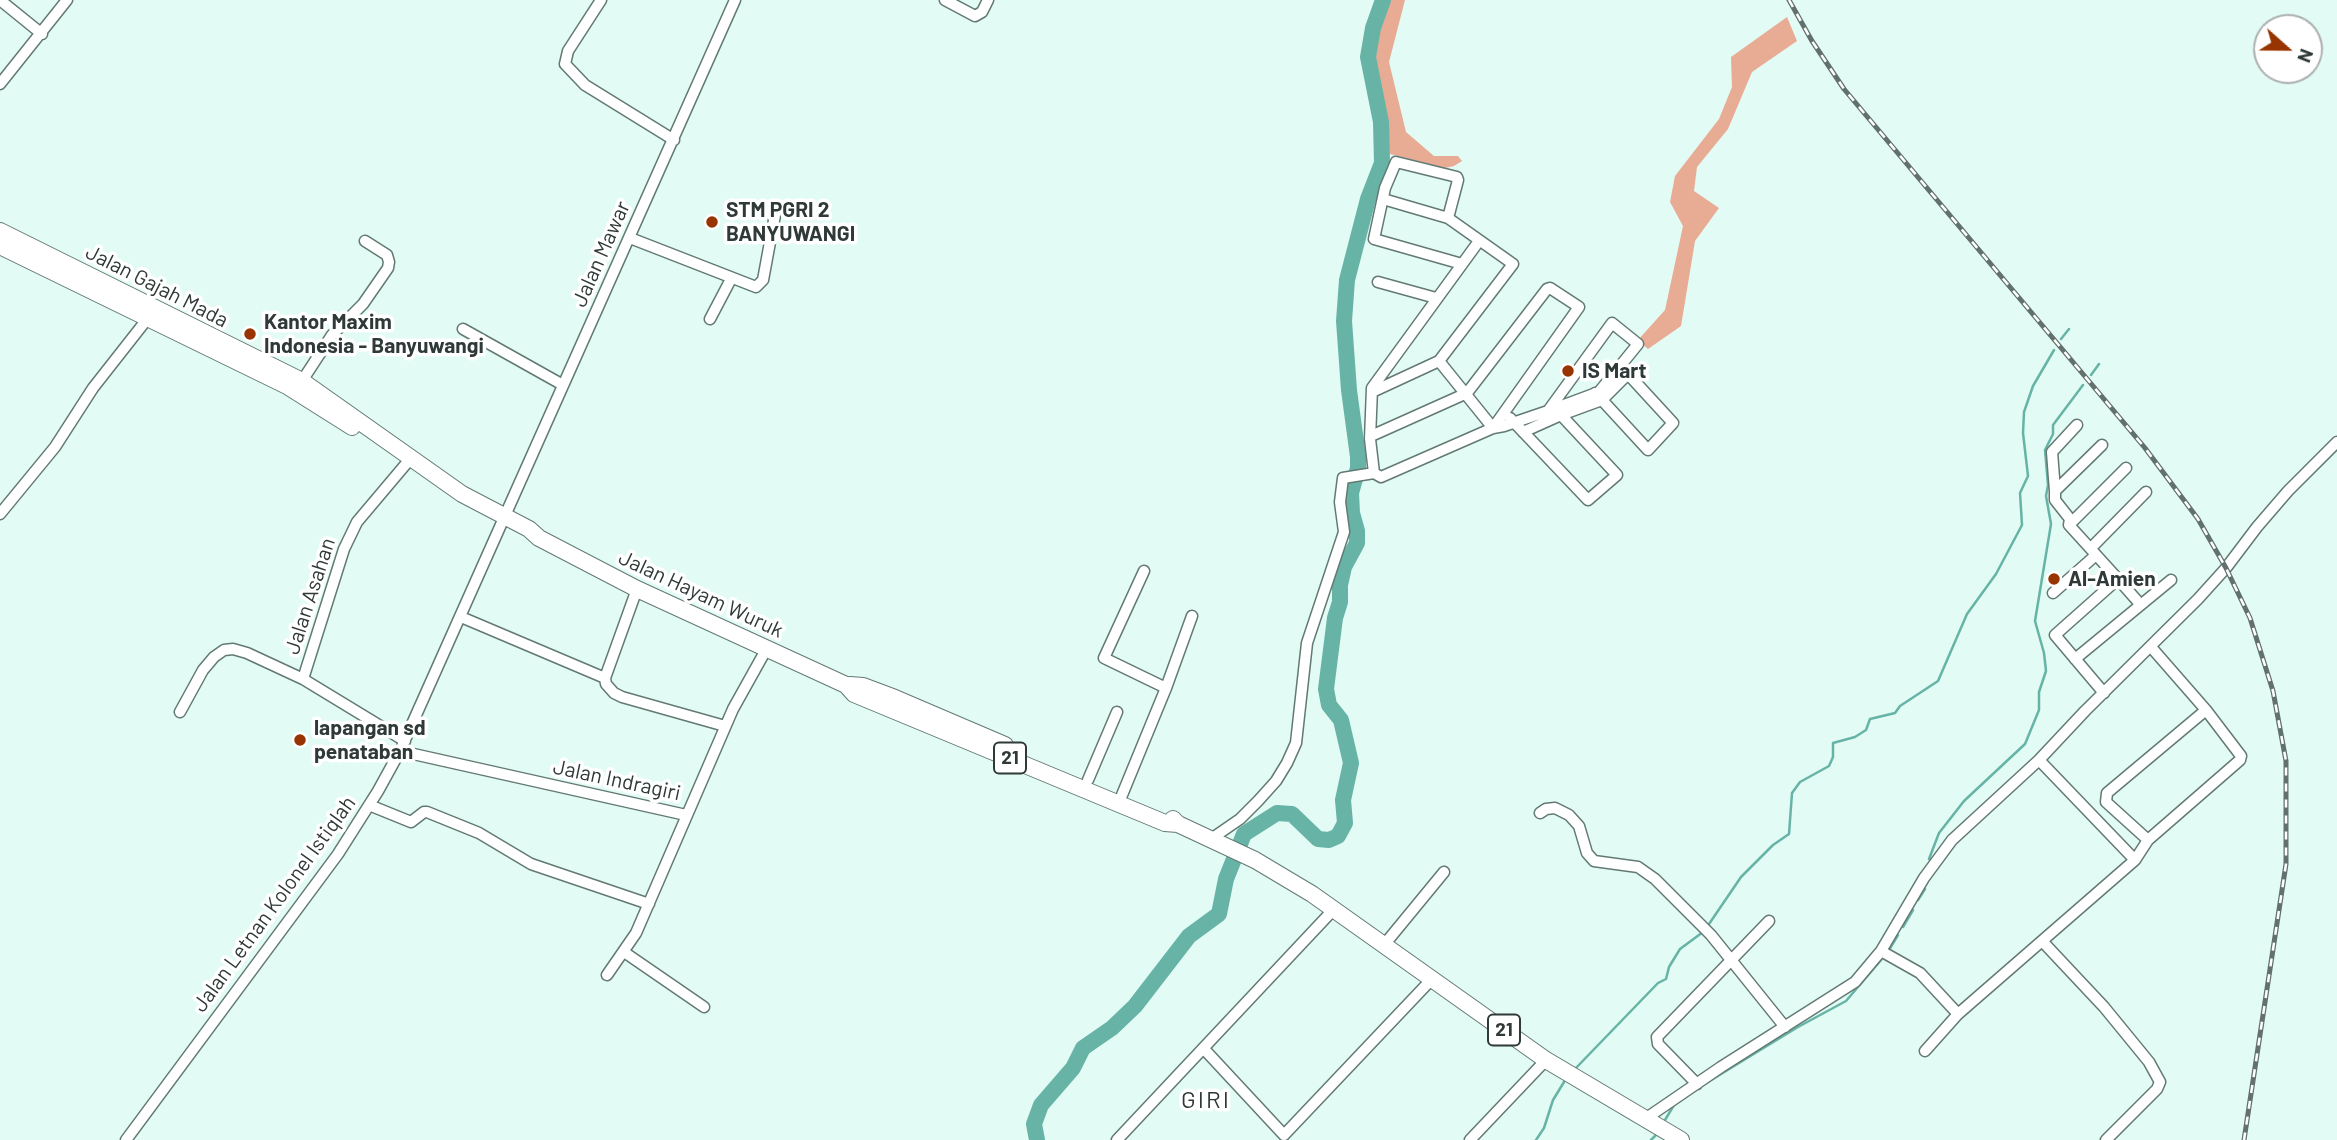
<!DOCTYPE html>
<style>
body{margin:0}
#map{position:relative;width:2337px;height:1140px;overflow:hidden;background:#e2fbf5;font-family:Barlow,sans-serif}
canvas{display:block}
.north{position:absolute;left:2253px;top:14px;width:70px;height:70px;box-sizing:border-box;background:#fff;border:2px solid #acb0af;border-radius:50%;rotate:111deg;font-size:19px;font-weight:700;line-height:28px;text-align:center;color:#2f3937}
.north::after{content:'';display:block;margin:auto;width:24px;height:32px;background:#983400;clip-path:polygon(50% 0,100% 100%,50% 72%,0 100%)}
</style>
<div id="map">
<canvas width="2337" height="1140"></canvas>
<div class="north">N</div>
</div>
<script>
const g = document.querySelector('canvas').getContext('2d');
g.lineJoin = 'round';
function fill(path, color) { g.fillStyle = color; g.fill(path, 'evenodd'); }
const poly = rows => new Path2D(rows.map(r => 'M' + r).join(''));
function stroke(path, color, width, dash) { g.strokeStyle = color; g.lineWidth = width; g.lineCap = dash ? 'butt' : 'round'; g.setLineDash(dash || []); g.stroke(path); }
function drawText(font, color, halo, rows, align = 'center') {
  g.font = font + ' Barlow,sans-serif'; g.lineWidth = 7; g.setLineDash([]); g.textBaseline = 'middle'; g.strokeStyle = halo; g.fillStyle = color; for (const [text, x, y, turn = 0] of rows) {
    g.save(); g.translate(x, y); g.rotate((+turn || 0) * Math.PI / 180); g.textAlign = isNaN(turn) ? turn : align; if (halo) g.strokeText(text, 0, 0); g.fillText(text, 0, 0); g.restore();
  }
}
fill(poly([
 [1383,0,1405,0,1389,62,1406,132,1434,156,1458,156,1462,161,1454,166,1445,168,1382,152,1381,122,1368,57,1373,28],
 [1787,17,1797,41,1752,72,1728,129,1697,167,1694,191,1719,208,1695,241,1681,326,1648,349,1638,340,1665,310,1683,226,1670,202,1675,176,1719,119,1732,87,1731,57]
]), '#e8ab94');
stroke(poly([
 [2061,339,2069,329],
 [2091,375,2099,364],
 [1929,859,1939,833,1964,801,2025,744,2039,710,2039,692,2046,671,2044,653,2035,621,2051,524,2046,496,2048,485,2045,450,2053,434,2053,425,2083,385],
 [1918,900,1925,889],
 [1707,927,1741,877,1773,845,1789,834,1792,793,1800,782,1829,766,1833,757,1833,743,1855,737,1866,730,1870,719,1895,713,1900,706,1938,681,1967,614,1996,574,2022,525,2020,493,2028,476,2023,433,2024,412,2033,386,2054,350],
 [1903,927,1913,910],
 [1889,950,1898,935],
 [1574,1070,1658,983,1666,979,1669,967,1680,949,1703,932],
 [1703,1085,1798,1027,1846,1001,1881,960],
 [1665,1120,1674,1105],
 [1536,1140,1544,1128,1553,1100,1564,1082],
 [1651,1140,1656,1135]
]), '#67b4a6', 2.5);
stroke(poly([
 [1037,1140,1034,1124,1041,1105,1073,1068,1083,1048,1112,1028,1135,1006,1189,936,1219,914,1226,879,1244,834,1277,813,1292,814,1318,839,1329,840,1338,836,1345,823,1343,800,1351,763,1341,720,1329,705,1326,689,1335,618,1340,602,1340,585,1344,567,1357,543,1357,531,1352,513,1351,493,1358,468,1358,457,1349,390,1344,321,1347,280,1368,199,1382,163,1381,122,1368,57,1373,28,1383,0]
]), '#67b4a6', 16);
const minor = poly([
 [0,0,42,34],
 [601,0,568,51,565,64,585,85,674,140],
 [945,0,975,16,982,12,988,0],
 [0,84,67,0],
 [1383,199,1448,218],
 [630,238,756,287,763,280,775,215],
 [1378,282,1436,298],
 [710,319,731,279],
 [463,329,563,385],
 [1628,374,1673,423,1648,450,1602,400,1628,374],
 [302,381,332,335,363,304,388,268,389,262,387,255,365,241],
 [1372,392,1439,361],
 [1510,418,1588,500,1617,475,1561,415,1602,400,1595,393],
 [1493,428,1504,426,1548,411,1599,392,1638,344,1612,323,1548,411],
 [1523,432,1561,415],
 [1371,436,1467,393,1547,289,1550,288,1579,307,1493,428],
 [2102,445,2055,491,2055,500,2070,519,2069,525,2118,579,2055,635,2104,693],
 [1374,473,1381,477,1493,428,1439,361,1513,264,1448,218,1458,180,1457,177,1396,162,1385,188,1374,239,1462,264],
 [2055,491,2052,452,2077,425],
 [0,514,55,447,93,388,148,318],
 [2069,525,2126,468],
 [2091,548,2146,492],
 [1144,571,1104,658,1166,688],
 [2118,579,2140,604],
 [637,589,605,678,606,684,614,693,622,697,725,726],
 [2053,593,2096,555],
 [461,617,605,678],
 [2075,659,2171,580],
 [180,712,203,670,214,657,224,650,233,649,247,653,303,679],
 [405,741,303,679,344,549,357,522,411,458],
 [400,751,686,815],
 [2039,760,2135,860],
 [1088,780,1117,712],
 [1122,795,1166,688,1192,616],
 [369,805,411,822,424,812,427,812,479,833,531,864,649,904],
 [1540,813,1546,809,1555,808,1569,815,1579,826,1587,853,1594,861,1638,867,1655,879,1711,935,1785,1027],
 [1211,839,1240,819,1258,801,1276,781,1287,763,1296,743,1307,643,1344,532,1340,502,1343,478,1374,473,1370,439,1372,388,1479,241],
 [2148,840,2106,802,2107,793,2206,710],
 [2043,942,2104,1007,2149,1062,2160,1082,2157,1089,2106,1140],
 [1384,945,1444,872],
 [1881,951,1920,973,1958,1014],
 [624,952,704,1007],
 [607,975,636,933,733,709,767,648],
 [1204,1049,1284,1135,1431,980],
 [1925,1051,1958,1014,2135,860,2148,840,2240,760,2241,756,2206,710,2151,647],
 [1697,1084,1658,1044,1657,1037,1769,921],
 [1645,1119,1721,1067,1855,982,1881,951,1924,878,1952,840,2039,760,2085,711,2198,599,2226,568,2257,527,2288,491,2337,442],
 [126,1140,338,854,378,791,400,751,735,0],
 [1117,1140,1335,908],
 [1470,1140,1546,1060]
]);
const highway = poly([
 [0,231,302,381,462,494,529,529,539,538,637,589,846,685,854,694,1165,823,1178,824],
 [0,246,287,386,352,427],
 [850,685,863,686,895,698,1005,745],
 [1173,819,1178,824,1255,860,1312,894,1546,1060,1681,1140]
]);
stroke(minor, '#637974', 13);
stroke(highway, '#637974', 18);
stroke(minor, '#fff', 10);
stroke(highway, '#fff', 16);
const rail = poly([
 [1789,0,1812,41,1844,89,2145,448,2198,519,2226,568,2250,618,2273,691,2286,761,2286,864,2244,1140]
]);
stroke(rail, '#62716d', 5);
stroke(rail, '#fff', 2.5, [8]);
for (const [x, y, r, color] of [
 [712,222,7,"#983400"],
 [250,334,7,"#983400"],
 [1568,371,7,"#983400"],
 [2054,579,7,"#983400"],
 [300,740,7,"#983400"]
]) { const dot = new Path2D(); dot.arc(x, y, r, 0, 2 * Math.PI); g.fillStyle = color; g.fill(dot); stroke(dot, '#fff', 2.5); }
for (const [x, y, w] of [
 [1010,758,32],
 [1504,1030,32]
]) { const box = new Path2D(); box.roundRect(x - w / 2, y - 15.5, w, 31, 5); g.fillStyle = '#fff'; g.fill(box); stroke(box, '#2f3937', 2); }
drawText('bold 19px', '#2f3937', null, [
 ["21",1010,758],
 ["21",1504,1030]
]);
drawText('bold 21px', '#2f3937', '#fff', [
 ["STM PGRI 2",726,210],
 ["BANYUWANGI",726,234],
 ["Kantor Maxim",264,322],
 ["Indonesia - Banyuwangi",264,346],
 ["IS Mart",1582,371],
 ["Al-Amien",2068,579],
 ["lapangan sd",314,728],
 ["penataban",314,752]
], 'left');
drawText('21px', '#2f3937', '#fff', [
 ["Jalan Mawar",601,254,-66],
 ["Jalan Gajah Mada",157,286,27],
 ["Jalan Hayam Wuruk",701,594,25],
 ["Jalan Asahan",310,596,-72],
 ["Jalan Indragiri",617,780,12],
 ["Jalan Letnan Kolonel Istiqlah",274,904,-54]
]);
g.letterSpacing = '2px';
drawText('24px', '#2f3937', '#fff', [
 ["GIRI",1206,1100]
]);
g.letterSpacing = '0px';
</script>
